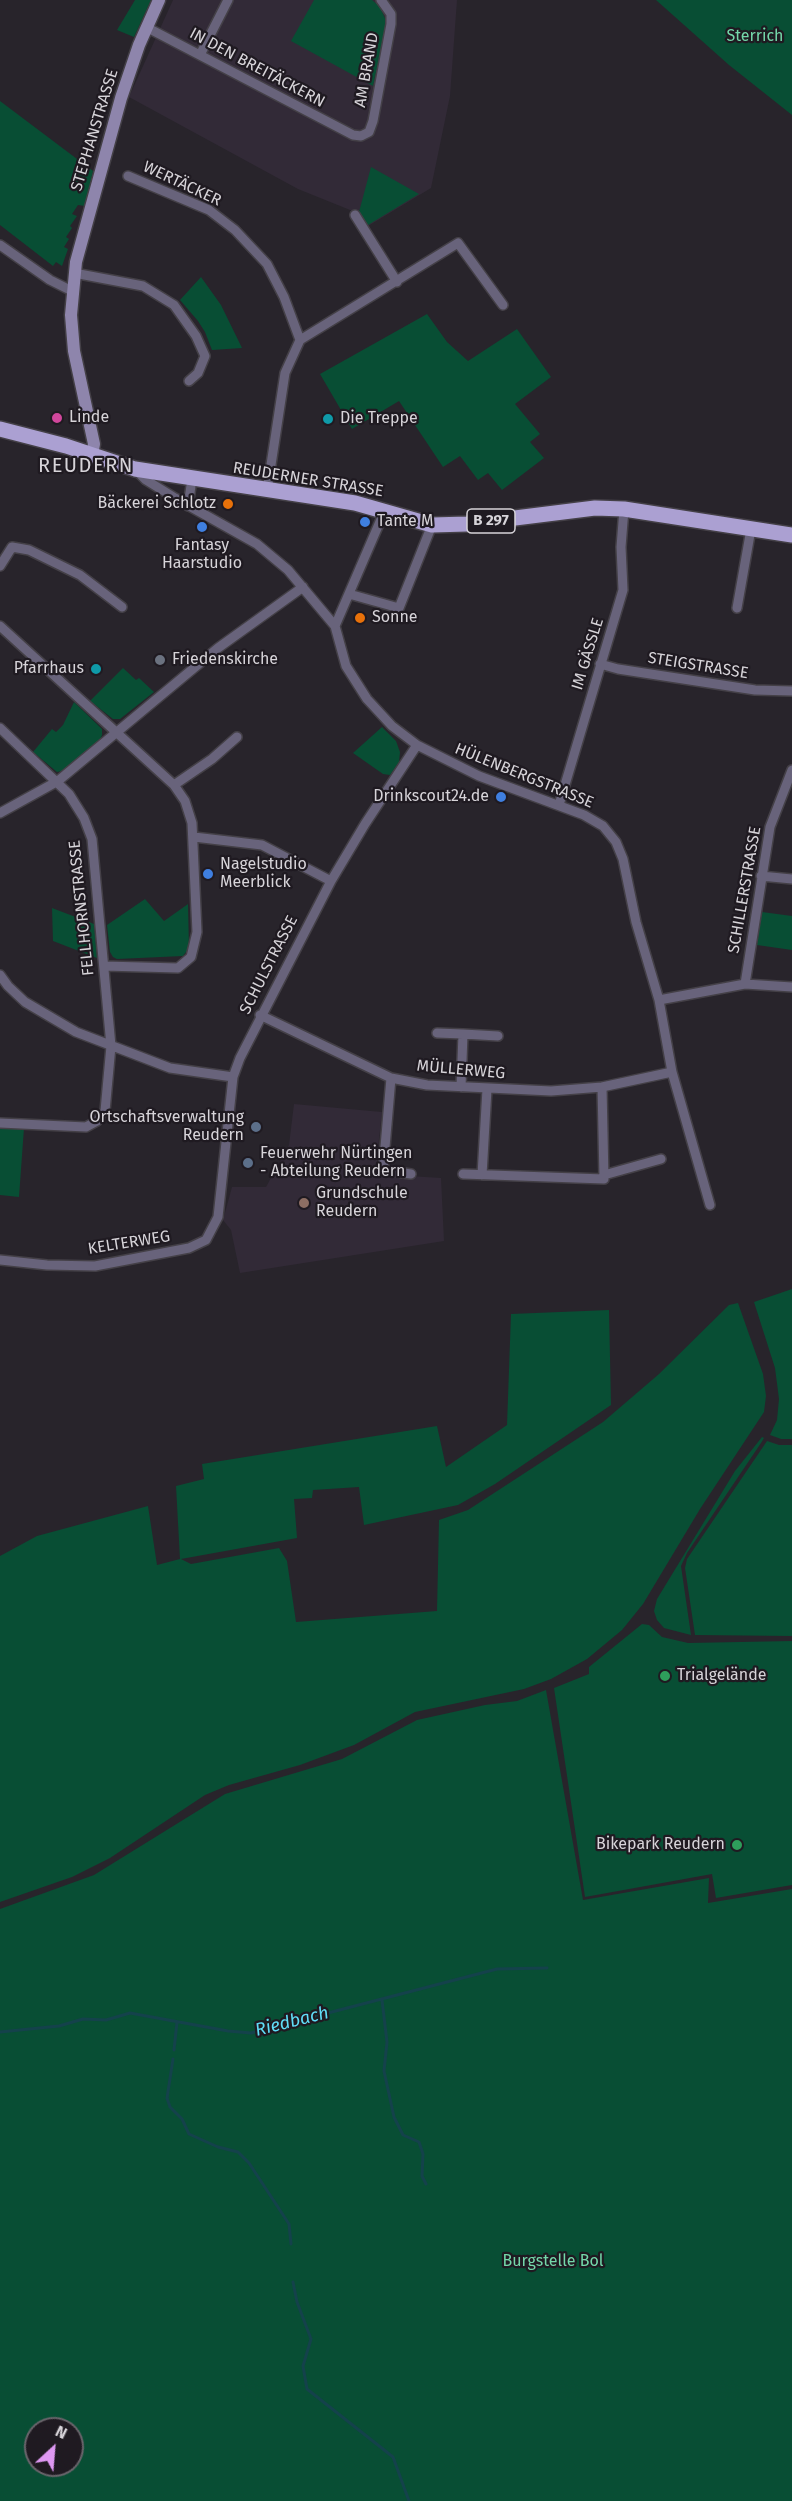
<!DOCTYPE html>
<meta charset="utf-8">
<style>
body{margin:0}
#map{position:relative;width:792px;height:2501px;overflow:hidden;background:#28242b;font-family:"Fira Sans",sans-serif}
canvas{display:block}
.north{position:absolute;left:24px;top:2417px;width:60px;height:60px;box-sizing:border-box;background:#1f1a21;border:2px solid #69646b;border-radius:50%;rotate:26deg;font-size:16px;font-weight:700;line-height:24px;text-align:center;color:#d7d4d9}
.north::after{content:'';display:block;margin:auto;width:21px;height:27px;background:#de98f2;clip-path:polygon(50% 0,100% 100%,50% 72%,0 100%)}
</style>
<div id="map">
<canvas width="792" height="2501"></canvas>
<div class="north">N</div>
</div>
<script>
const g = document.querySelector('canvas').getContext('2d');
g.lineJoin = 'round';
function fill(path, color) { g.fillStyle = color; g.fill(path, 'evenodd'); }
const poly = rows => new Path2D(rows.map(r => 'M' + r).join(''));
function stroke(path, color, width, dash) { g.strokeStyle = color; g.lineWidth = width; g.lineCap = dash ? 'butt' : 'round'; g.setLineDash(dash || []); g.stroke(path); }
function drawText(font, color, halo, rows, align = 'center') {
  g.font = font + ' "Fira Sans",sans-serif'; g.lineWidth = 4.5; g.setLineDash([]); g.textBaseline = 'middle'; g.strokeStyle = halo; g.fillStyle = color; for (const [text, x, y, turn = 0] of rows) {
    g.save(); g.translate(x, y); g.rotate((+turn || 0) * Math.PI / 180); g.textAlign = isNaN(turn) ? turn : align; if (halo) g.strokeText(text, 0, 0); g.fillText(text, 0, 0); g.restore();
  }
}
fill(poly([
 [173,0,457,0,450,96,431,188,368,226,360,214,298,189,129,97],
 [294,1104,382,1112,377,1158,378,1174,441,1178,444,1241,240,1273,231,1230,223,1220,232,1187,266,1187,289,1145]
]), '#322a37');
fill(poly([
 [135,0,151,0,134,37,117,30],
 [314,0,372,0,380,7,387,23,373,86,291,41],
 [656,0,792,0,792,115,729,65],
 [0,101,93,171,85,206,78,205,72,214,77,216,70,226,72,228,66,237,69,239,64,247,68,249,62,266,56,262,53,266,0,225],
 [371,167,419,194,368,225,359,212],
 [201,277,221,305,242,348,212,350,205,332,198,321,180,300],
 [427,314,447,342,468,361,517,329,551,377,515,404,540,434,530,442,544,458,502,490,488,473,478,480,460,456,443,467,399,401,352,429,320,374],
 [123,668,136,680,139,678,154,692,120,719,113,719,90,701],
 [74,702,102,729,102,735,100,740,62,771,57,772,33,752,52,729,56,732,63,725],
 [382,727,396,741,400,752,399,762,390,775,383,774,353,753],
 [145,899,164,921,188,904,189,948,183,956,117,959,113,957,110,952,107,925],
 [52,908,94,924,97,958,53,941],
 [762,912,792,916,792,950,757,945],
 [0,1127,24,1128,19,1197,0,1195],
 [792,1289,792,1439,781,1439,770,1435,777,1420,779,1399,775,1368,754,1302],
 [738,1303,763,1374,766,1396,764,1412,700,1509,643,1604,622,1630,587,1659,551,1679,524,1689,415,1712,354,1745,300,1765,229,1785,205,1795,110,1858,72,1877,0,1902,0,1556,37,1536,148,1506,157,1565,180,1559,176,1486,204,1479,202,1464,437,1426,446,1467,507,1425,511,1314,609,1310,611,1405,495,1484,458,1505,364,1525,359,1487,313,1490,312,1498,294,1499,297,1538,181,1559,191,1564,279,1548,287,1561,296,1622,437,1611,439,1520,468,1510,603,1422,659,1374,729,1305],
 [762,1437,764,1438,761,1443,687,1553,681,1566,691,1635,664,1628,657,1620,654,1611,657,1599,735,1471],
 [767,1441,779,1445,792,1445,792,1636,695,1635,685,1568,687,1559],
 [642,1624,649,1625,662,1637,688,1643,792,1641,792,1885,716,1898,712,1874,585,1897,554,1688,589,1674,589,1667],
 [546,1690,583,1900,709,1878,708,1903,792,1889,792,2501,0,2501,0,1909,94,1875,225,1794,342,1759,417,1720,485,1705,517,1701],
 [36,2429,72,2429,72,2465,36,2465]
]), '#084e34');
stroke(poly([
 [382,2000,387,2042,384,2071,394,2117,403,2135,419,2142,423,2154,422,2176,426,2184],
 [0,2032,59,2026,83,2019,106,2020,130,2013,228,2031,251,2033,497,1969,547,1968],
 [174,2050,177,2022],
 [173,2059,167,2098,170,2107,182,2119,189,2134,218,2147,238,2152,249,2163,289,2224,291,2244],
 [293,2282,297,2302,311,2339,303,2366,307,2389,393,2457,409,2501]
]), '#14424b', 3);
const street = poly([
 [146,27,353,135,361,136,369,132,373,121,391,24,391,14,381,0],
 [200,55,228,0],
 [128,176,209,210,235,230,267,264,284,297,300,340],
 [355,215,397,282],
 [0,245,50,280,72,291],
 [74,273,143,286,174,305,196,336,205,356,198,373,189,381],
 [137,471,146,480,175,498,257,544,288,570,335,626,346,666,367,699,392,726,417,745,479,776,584,815,603,826,616,842,623,859,636,922,659,1000,672,1072,710,1205],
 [267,491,285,373,300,340,458,243,503,305],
 [188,506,192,479],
 [0,566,12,547,29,550,80,575,122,607],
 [349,594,399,608,432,525],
 [737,608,751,529],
 [0,626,174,785,185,801,192,823,197,932,191,957,178,968,104,966],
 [335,626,385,510],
 [600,664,618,669,755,690,792,691],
 [0,728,69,794,84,818,92,839,111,1046,105,1111,97,1121,86,1127,0,1123],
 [174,785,212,759,237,737],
 [559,805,623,590,621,547,624,509],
 [0,813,58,781,218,648,303,587],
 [194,837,262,845,331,881],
 [761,876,792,879],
 [0,975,8,986,25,1002,76,1032,170,1068,233,1077],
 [745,984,770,827,792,770],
 [659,1000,745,984,792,987],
 [260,1015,391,1078,427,1085,551,1091,602,1087,672,1072],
 [437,1033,463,1034,461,1087],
 [463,1034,498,1036],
 [391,1078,383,1170,411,1174],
 [463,1174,604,1179,602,1087],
 [482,1175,487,1089],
 [604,1175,661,1159],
 [0,1260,47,1265,95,1266,189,1248,206,1240,218,1217,233,1077,240,1058,331,881,365,824,417,745]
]);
const secondary = poly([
 [92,455,94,444,74,351,71,315,76,262,121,98,139,45,159,0]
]);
const primary = poly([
 [0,429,66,446,135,469,355,503,432,525,467,524,595,508,624,509,792,535]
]);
stroke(street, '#444047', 12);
stroke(secondary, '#444047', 15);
stroke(primary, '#444047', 18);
stroke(street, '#68637b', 9);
stroke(secondary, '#8e85ac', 12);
stroke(primary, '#aba0d2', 15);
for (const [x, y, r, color] of [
 [57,418,6,"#d1479c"],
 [328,419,6,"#0f9aa8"],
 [228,504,6,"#e8710a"],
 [365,522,6,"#3f7fe0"],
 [202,527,6,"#3f7fe0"],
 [360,618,6,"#e8710a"],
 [160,660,6,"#6b7280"],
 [96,669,6,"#0f9aa8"],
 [501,797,6,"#3f7fe0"],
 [208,874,6,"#3f7fe0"],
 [256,1127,6,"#5c6f8a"],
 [248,1163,6,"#5c6f8a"],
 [304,1203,6,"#8d6e63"],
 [665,1676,6,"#2e9e5b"],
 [737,1845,6,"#2e9e5b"]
]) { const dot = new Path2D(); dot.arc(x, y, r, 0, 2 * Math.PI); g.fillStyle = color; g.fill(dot); stroke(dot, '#1f1a21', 2); }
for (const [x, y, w] of [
 [491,521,48]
]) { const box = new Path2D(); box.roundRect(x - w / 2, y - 12, w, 24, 4.5); g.fillStyle = '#1f1a21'; g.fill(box); stroke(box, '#d7d4d9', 1.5); }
drawText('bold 15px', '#d7d4d9', null, [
 ["B 297",491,521]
]);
drawText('16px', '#74d8aa', '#1f1a21', [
 ["Sterrich",755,37],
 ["Burgstelle Bol",553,2262]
]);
drawText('16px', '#d7d4d9', '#1f1a21', [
 ["IN DEN BREITÄCKERN",257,68,28],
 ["AM BRAND",367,70,-80],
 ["STEPHANSTRASSE",95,130,-73],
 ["WERTÄCKER",182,184,25],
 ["REUDERNER STRASSE",308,480,9],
 ["IM GÄSSLE",588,654,-73],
 ["STEIGSTRASSE",698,666,9],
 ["HÜLENBERGSTRASSE",524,776,22],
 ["SCHILLERSTRASSE",745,890,-80],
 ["FELLHORNSTRASSE",82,908,-96],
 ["SCHULSTRASSE",269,965,-63],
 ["MÜLLERWEG",461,1070,5],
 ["KELTERWEG",129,1243,-9]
]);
drawText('16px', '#d7d4d9', '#1f1a21', [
 ["Linde",69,418],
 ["Die Treppe",340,419],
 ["Bäckerei Schlotz",216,504,"right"],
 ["Tante M",377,522],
 ["Fantasy",202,546,"center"],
 ["Haarstudio",202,564,"center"],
 ["Sonne",372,618],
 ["Friedenskirche",172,660],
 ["Pfarrhaus",84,669,"right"],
 ["Drinkscout24.de",489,797,"right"],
 ["Nagelstudio",220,865],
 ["Meerblick",220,883],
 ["Ortschaftsverwaltung",244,1118,"right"],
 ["Reudern",244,1136,"right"],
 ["Feuerwehr Nürtingen",260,1154],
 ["- Abteilung Reudern",260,1172],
 ["Grundschule",316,1194],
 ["Reudern",316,1212],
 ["Trialgelände",677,1676],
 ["Bikepark Reudern",725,1845,"right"]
], 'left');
drawText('italic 18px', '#60ddf7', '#1f1a21', [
 ["Riedbach",292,2022,-14]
]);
g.letterSpacing = '1.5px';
drawText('20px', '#d7d4d9', '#1f1a21', [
 ["REUDERN",86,466]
]);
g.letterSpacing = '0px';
</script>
